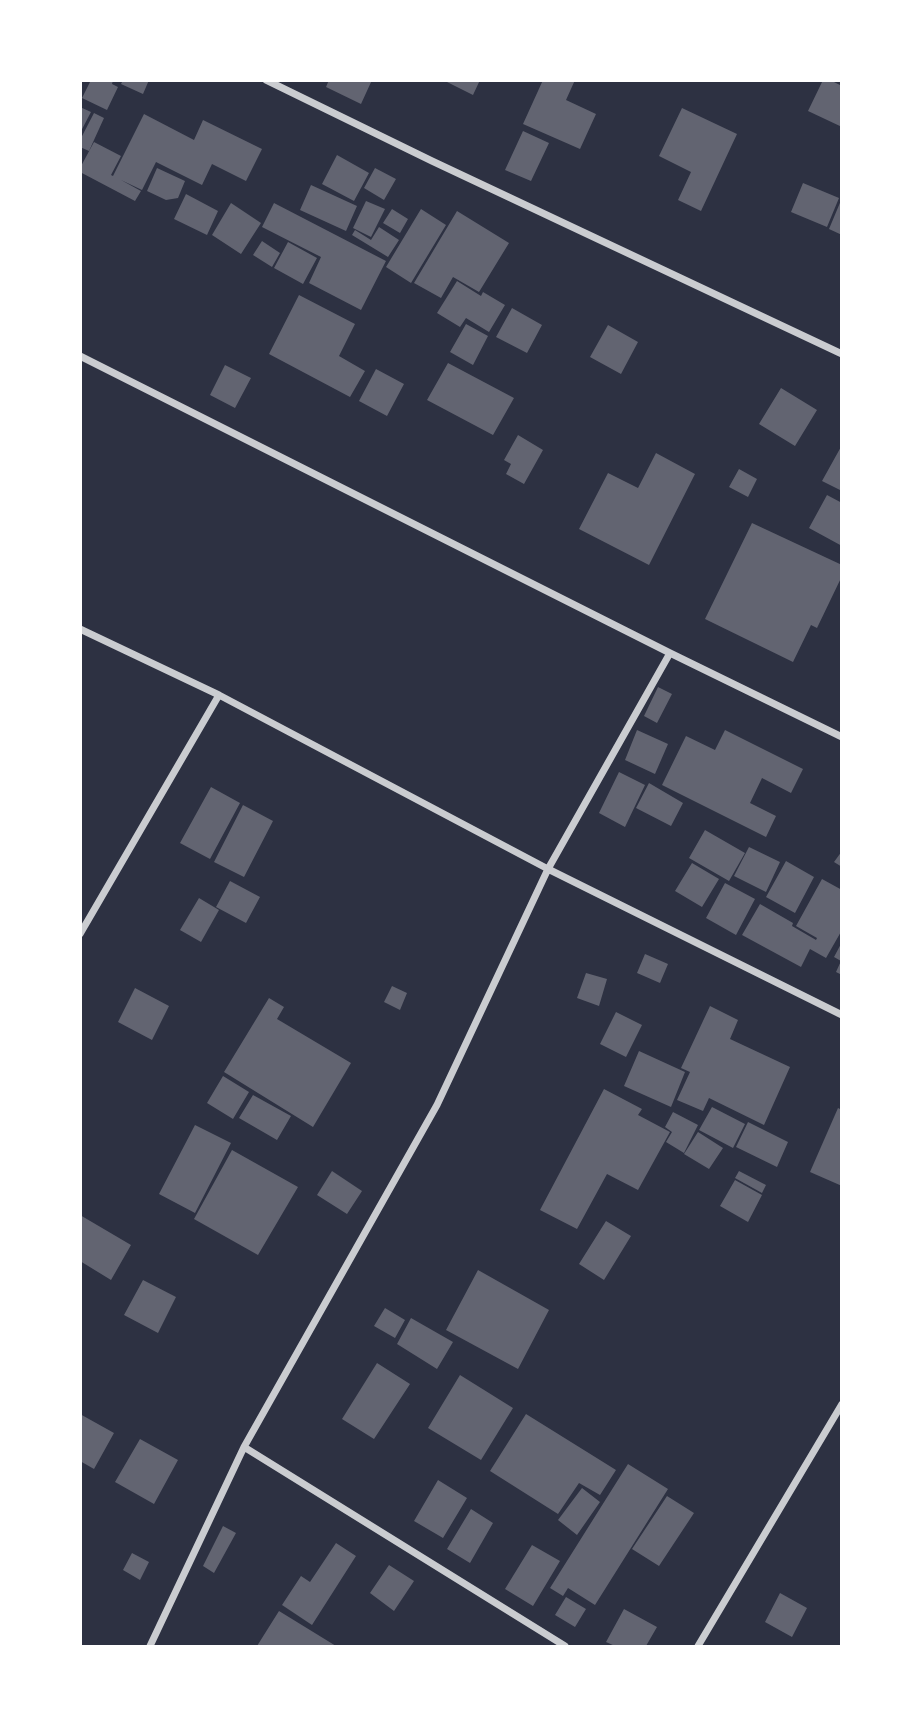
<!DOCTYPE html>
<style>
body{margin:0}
#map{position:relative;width:922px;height:1727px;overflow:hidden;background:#2d3142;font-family:Spectral,serif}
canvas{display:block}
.frame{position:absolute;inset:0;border:82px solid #fff;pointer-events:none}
</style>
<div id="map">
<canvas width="922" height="1727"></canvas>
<div class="frame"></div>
</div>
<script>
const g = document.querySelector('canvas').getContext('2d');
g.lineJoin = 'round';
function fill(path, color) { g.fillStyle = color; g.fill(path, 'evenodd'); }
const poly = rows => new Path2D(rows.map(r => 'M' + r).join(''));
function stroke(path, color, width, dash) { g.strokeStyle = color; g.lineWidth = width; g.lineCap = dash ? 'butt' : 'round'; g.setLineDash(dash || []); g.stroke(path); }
fill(poly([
 [91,80,113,80,112,84,118,87,107,110,82,98],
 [123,80,149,80,143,94,121,84],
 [329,80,372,80,361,104,326,87],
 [443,80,480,80,473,95],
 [543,80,575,80,566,100,596,114,580,149,523,124],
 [823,80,830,80,842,86,842,127,808,111],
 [80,107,91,112,80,133],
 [682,108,737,134,701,211,678,200,691,172,659,156],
 [94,113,104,118,89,151,80,147,80,140],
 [144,114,194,140,203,120,262,149,246,181,212,164,202,185,156,162,142,190,121,180,141,191,135,201,80,172,80,168,94,142,121,156,111,175,113,176],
 [523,131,549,143,531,181,505,170],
 [337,155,369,173,354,201,322,184],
 [157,168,185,181,178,198,166,200,147,191],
 [375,168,396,179,384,200,364,188],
 [803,183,839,198,827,227,791,212],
 [311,185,357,206,346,231,300,210],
 [186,194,218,211,207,235,174,219],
 [842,198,842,235,829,229],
 [366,201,385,209,371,237,353,228],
 [231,203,261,223,241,254,212,235],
 [274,203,386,261,361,310,309,283,321,257,262,227],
 [392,209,408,219,400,233,383,223],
 [421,209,446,225,411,283,386,267],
 [457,211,509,243,479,292,453,277,441,298,414,283],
 [379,227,399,240,388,257,352,235,355,230,371,240],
 [262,241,280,253,272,267,253,255],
 [288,242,317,258,303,284,274,268],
 [457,281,481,296,483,292,505,305,489,332,466,318,460,327,437,313],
 [299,295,355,324,339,356,365,371,350,397,269,354],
 [512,308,542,325,527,353,496,337],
 [466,324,488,336,473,365,450,352],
 [608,325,638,342,621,374,590,357],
 [448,363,514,398,493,435,427,400],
 [225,365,251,378,235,408,210,395],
 [376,369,404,384,387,416,359,401],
 [781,388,817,410,795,446,759,424],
 [518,435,543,450,524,484,506,474,511,464,504,460],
 [842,445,842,491,822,481],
 [656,453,695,474,649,565,579,529,608,473,638,488],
 [739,469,757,479,748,497,729,487],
 [827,495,842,503,842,546,809,528],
 [752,523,842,565,842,576,817,628,811,625,793,662,705,619],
 [658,687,672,694,657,723,644,716],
 [637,730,668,744,655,774,625,760],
 [725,730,803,769,791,793,762,778,750,803,776,816,766,837,662,785,686,736,715,750],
 [619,772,645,785,625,827,599,813],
 [649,783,683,803,671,826,636,808],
 [211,787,240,803,210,859,180,843],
 [243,805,273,821,244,877,214,862],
 [705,830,745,853,729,881,689,858],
 [749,847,780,862,766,892,734,876],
 [842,851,842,867,834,862],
 [786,861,814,877,795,913,766,897],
 [692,863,719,879,702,907,675,891],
 [822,879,842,890,842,930,826,958,810,949,801,967,742,935,760,904,793,923,792,926,816,940,817,938,796,926],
 [230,881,260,897,246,923,216,907],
 [725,883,755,899,736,935,706,918],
 [199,898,219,910,201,942,180,930],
 [842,942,842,975,836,972,841,961,834,957],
 [645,954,668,964,660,983,637,973],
 [586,973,607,979,599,1006,577,998],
 [392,986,407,993,400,1010,384,1002],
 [135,988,169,1006,152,1040,118,1022],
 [269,998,284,1007,277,1019,351,1063,313,1127,224,1072],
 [710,1006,738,1020,730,1039,790,1067,764,1125,709,1098,703,1111,677,1100,690,1072,681,1068],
 [616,1012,642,1025,626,1057,600,1044],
 [639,1051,685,1072,671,1107,624,1086],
 [223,1076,249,1092,233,1119,207,1103],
 [604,1089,642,1109,638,1115,670,1132,638,1190,607,1174,577,1229,540,1210],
 [253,1095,291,1116,277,1140,239,1118],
 [712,1107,745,1124,733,1148,699,1130],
 [838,1108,842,1110,842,1186,810,1172],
 [673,1112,698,1125,684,1153,666,1142,672,1132,665,1127],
 [748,1122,788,1142,777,1167,736,1147],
 [195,1125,231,1143,195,1213,159,1194],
 [698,1132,723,1148,709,1169,684,1154],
 [232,1150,298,1187,258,1255,194,1219],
 [332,1171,362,1191,347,1214,317,1195],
 [739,1171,766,1185,762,1193,735,1178],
 [735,1180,762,1195,748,1222,720,1206],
 [80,1215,131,1245,111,1280,80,1261],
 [606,1221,631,1236,604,1280,579,1264],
 [478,1270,549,1310,518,1369,446,1330],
 [143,1280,176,1297,158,1333,124,1315],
 [385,1308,405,1320,395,1338,374,1326],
 [411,1318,453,1342,437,1369,397,1344],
 [377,1363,410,1384,374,1439,342,1419],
 [460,1375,513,1408,481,1460,428,1428],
 [80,1414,114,1433,94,1469,80,1461],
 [526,1414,616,1470,600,1495,579,1483,558,1514,490,1471],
 [140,1439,178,1460,154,1504,115,1482],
 [628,1464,668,1489,595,1605,568,1588,563,1596,550,1588],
 [438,1480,467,1498,443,1538,414,1521],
 [582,1488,600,1502,577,1535,558,1520],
 [667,1496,694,1513,659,1566,632,1549],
 [471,1509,493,1523,470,1563,447,1549],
 [223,1526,236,1533,214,1573,203,1566],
 [336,1543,356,1556,312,1625,282,1605,301,1576,310,1582],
 [532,1545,560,1561,533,1606,505,1589],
 [132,1553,149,1562,140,1580,123,1570],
 [389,1565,414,1581,394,1611,370,1593],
 [780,1593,807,1608,792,1637,765,1622],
 [566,1597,586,1609,575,1627,555,1615],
 [624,1609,657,1627,646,1646,615,1646,606,1642],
 [279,1611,336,1646,257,1646]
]), '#626471');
stroke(poly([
 [266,80,432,161,842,354],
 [80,356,670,653,842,737],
 [80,629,219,695,548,869,842,1015],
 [80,934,219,695],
 [244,1447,565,1646],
 [150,1646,244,1447,437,1105,548,869,670,653],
 [698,1646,842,1404]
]), '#caccd0', 7);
</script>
